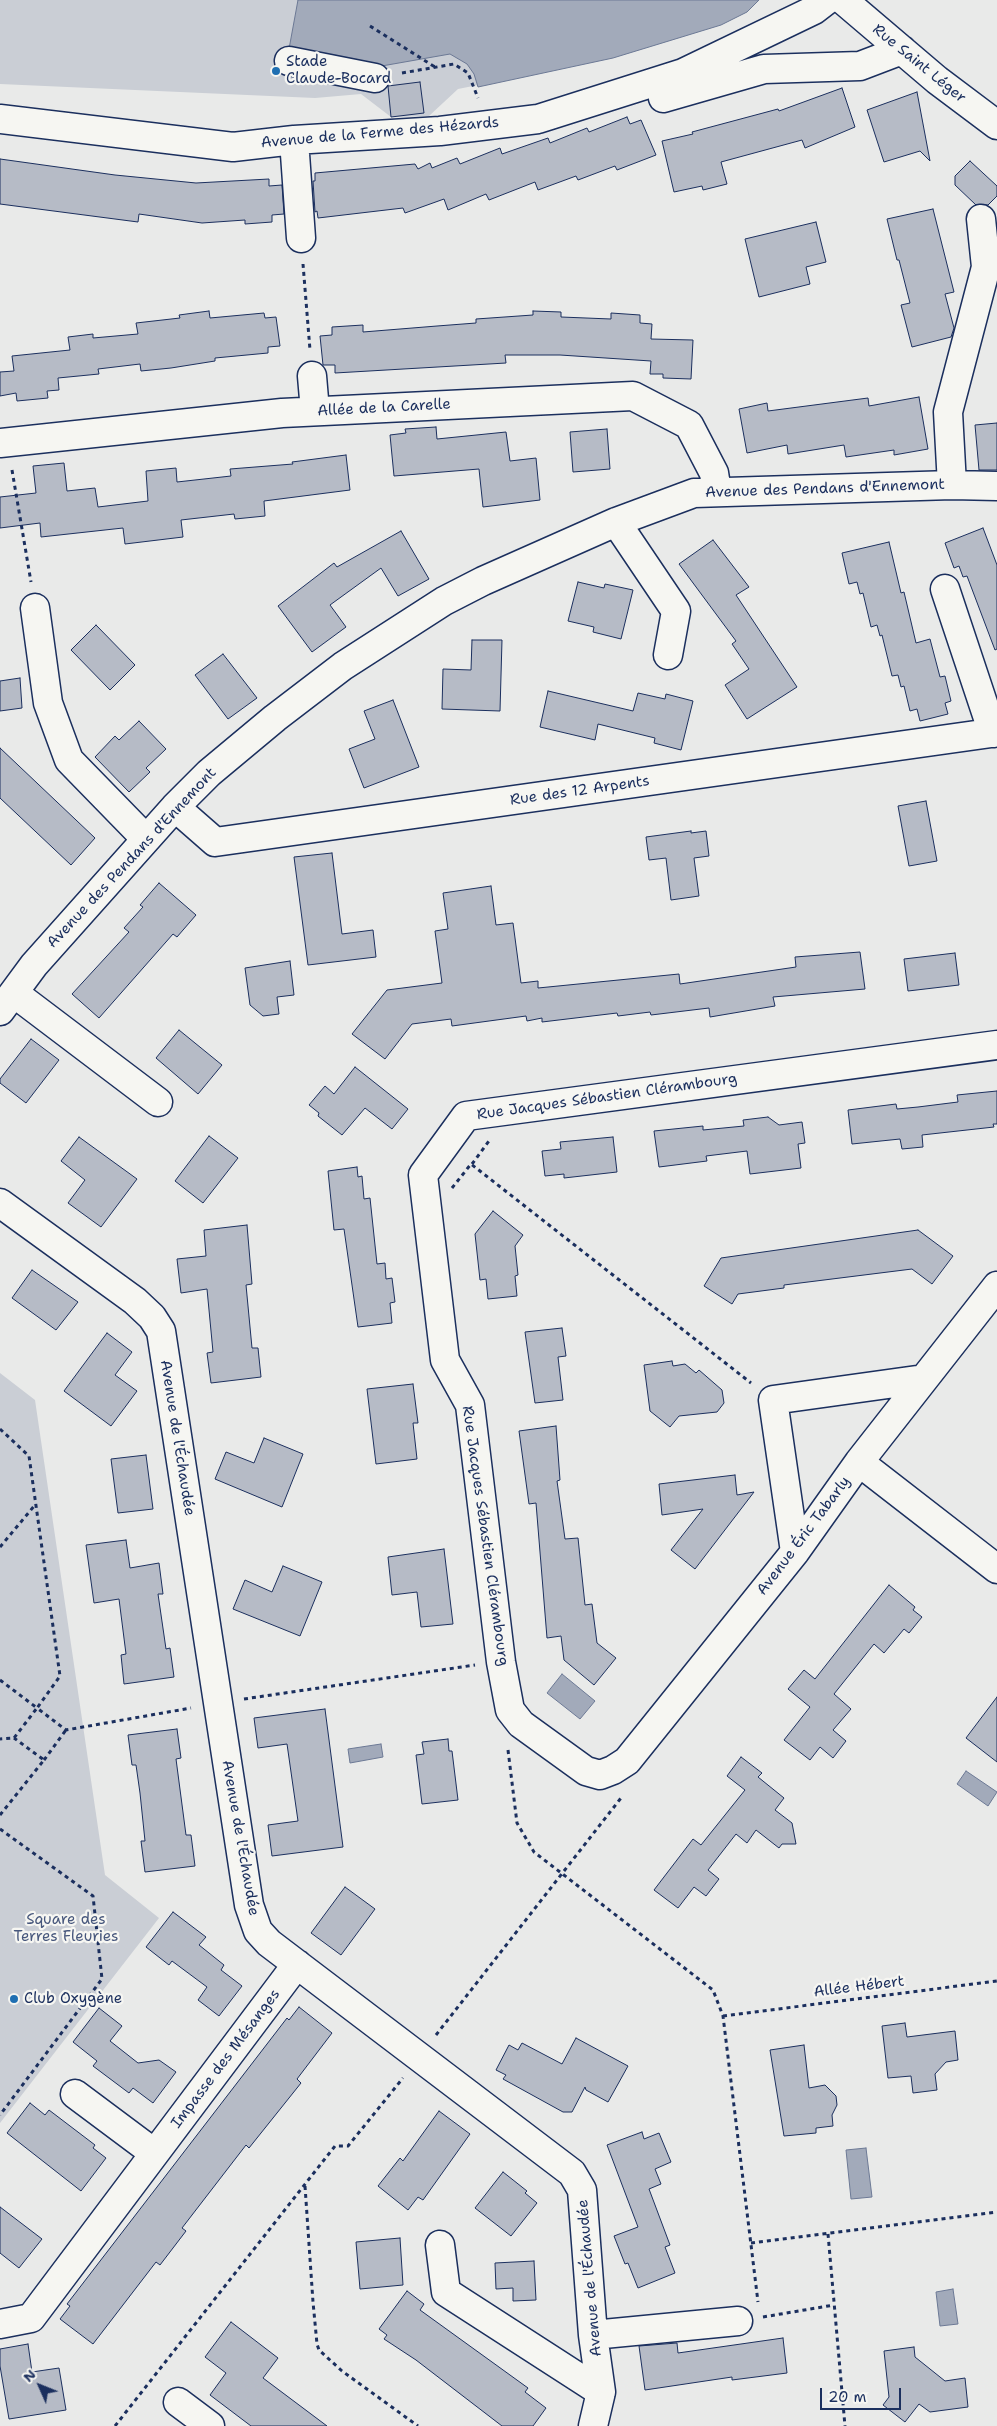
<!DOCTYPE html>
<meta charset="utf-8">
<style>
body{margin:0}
#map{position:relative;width:997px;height:2426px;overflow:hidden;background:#e9eae9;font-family:"Shantell Sans",sans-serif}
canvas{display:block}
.north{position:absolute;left:15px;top:2361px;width:50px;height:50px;-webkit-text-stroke:4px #f6f6f2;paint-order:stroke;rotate:314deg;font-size:14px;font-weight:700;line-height:20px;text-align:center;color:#1b2f5e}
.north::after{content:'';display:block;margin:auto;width:18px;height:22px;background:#1b2f5e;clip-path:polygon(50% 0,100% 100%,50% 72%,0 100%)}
.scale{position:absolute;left:820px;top:2388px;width:81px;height:22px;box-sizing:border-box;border:2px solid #1b2f5e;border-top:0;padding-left:6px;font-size:15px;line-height:18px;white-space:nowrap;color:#1b2f5e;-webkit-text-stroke:4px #f6f6f2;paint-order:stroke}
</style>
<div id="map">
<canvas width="997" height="2426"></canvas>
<div class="north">N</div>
<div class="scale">20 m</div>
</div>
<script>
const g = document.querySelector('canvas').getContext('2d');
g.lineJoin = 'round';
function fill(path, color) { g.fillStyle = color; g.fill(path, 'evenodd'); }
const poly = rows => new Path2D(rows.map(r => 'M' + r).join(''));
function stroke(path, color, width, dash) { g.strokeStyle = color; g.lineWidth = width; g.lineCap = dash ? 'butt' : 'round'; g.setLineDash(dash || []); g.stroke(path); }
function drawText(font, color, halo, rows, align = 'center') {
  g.font = font + ' "Shantell Sans",sans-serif'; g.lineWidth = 4.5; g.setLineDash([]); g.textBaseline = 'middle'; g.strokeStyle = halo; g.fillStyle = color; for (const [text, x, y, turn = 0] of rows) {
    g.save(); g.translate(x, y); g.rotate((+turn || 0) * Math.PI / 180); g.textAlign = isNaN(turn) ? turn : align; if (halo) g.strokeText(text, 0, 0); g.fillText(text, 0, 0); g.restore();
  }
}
fill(poly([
 [0,0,759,0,747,12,721,25,613,58,458,89,429,116,391,117,361,94,315,98,0,84],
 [0,1373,35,1400,105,1875,159,1918,0,2123]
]), '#caced5');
const water = poly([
 [298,0,759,0,747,12,721,25,613,58,478,87,474,74,467,64,450,54,376,67,289,49,298,0],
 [562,1674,595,1701,580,1719,547,1693,562,1674],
 [381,1744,383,1757,350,1763,348,1749,381,1744],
 [966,1771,997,1792,988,1806,957,1784,966,1771],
 [866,2148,872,2197,851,2199,846,2150,866,2148],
 [953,2289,958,2324,940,2326,936,2292,953,2289]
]);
fill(water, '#a2aaba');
stroke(water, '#6c7995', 1);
const building = poly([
 [420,82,424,113,391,117,388,86,420,82],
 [842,88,855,127,805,148,802,140,721,162,727,184,703,190,702,186,674,192,662,141,693,134,692,132,778,109,779,111,842,88],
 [917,92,930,161,920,151,884,162,867,110,917,92],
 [627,117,630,124,641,120,656,155,617,170,615,166,578,180,576,176,538,190,535,182,489,200,486,194,448,210,444,199,405,213,403,208,318,218,317,211,315,212,313,181,315,181,315,173,415,164,418,169,430,163,432,168,457,158,460,164,500,148,502,154,548,138,550,143,587,128,589,132,627,117],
 [0,159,115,175,196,183,269,179,269,186,282,185,284,214,272,215,272,222,245,224,245,220,202,223,139,214,138,222,0,204,0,159],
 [970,161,997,186,997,196,988,205,976,205,955,185,955,176,970,161],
 [933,209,954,292,945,294,954,328,951,337,912,347,901,305,910,303,899,260,897,260,887,219,933,209],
 [816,222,826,262,806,267,810,284,759,297,745,239,816,222],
 [209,311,210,318,264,313,265,318,276,317,280,346,268,347,268,353,215,358,215,361,171,368,141,371,140,364,98,369,99,374,58,378,59,390,47,391,48,398,17,401,16,393,0,396,0,372,14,371,12,356,70,350,68,337,93,334,93,338,138,334,136,323,180,318,179,315,209,311],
 [533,311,561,312,561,317,611,319,611,313,640,315,640,323,652,324,651,339,693,340,691,379,663,378,663,374,650,374,651,361,560,355,505,355,506,363,335,373,335,365,323,365,320,336,332,335,332,327,363,325,363,332,437,326,476,323,476,319,533,315,533,311],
 [919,397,928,449,894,455,894,450,846,457,844,445,788,454,787,445,747,453,739,409,767,403,768,411,868,398,869,406,919,397],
 [997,423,997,470,979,470,975,425,997,423],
 [436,427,437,439,506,432,510,461,536,458,540,500,483,507,479,469,394,476,390,435,406,433,405,429,436,427],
 [607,429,610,469,573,472,570,432,607,429],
 [346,455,350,490,264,501,265,516,235,519,234,514,181,520,183,537,125,544,123,528,41,537,40,523,0,528,0,497,36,493,33,466,64,463,67,491,95,488,98,507,148,501,146,471,176,468,177,482,231,476,230,469,293,464,292,462,346,455],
 [983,528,997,565,997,649,995,650,967,576,963,577,959,566,954,568,945,543,983,528],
 [401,531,429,579,398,596,381,568,330,605,346,627,312,652,278,606,334,563,337,567,401,531],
 [713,540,749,587,736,595,797,687,747,719,725,685,749,669,732,644,736,641,679,564,713,540],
 [889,542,901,593,904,592,916,643,930,639,940,677,945,676,951,701,945,703,948,714,920,721,917,709,910,711,904,686,901,687,898,675,892,676,882,635,880,636,877,625,871,627,863,593,860,594,857,582,849,584,842,553,889,542],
 [578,582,604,588,605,584,633,590,621,639,593,632,594,627,568,621,578,582],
 [96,625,135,665,110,690,71,650,96,625],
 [472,640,502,640,500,711,442,709,443,669,471,670,472,640],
 [223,654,257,698,228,719,195,675,223,654],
 [20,678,22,708,0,711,0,681,20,678],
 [548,691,633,711,638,693,665,699,666,694,693,701,681,750,654,743,655,738,598,724,595,740,540,727,548,691],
 [393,700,419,767,364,788,349,749,375,739,364,711,393,700],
 [139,721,166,749,146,768,150,772,129,792,95,757,115,736,119,740,139,721],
 [0,748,95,838,71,865,0,798,0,748],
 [926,801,937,861,909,866,898,806,926,801],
 [691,831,691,833,706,831,709,856,694,858,699,896,671,900,666,858,649,860,646,837,691,831],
 [332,853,342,934,373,930,376,957,308,965,294,857,332,853],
 [159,883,196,915,177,937,173,934,99,1018,72,994,129,932,124,928,143,907,140,905,159,883],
 [491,886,496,925,513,923,521,983,538,981,538,988,679,974,680,984,796,967,795,957,860,952,865,989,773,997,775,1006,710,1017,709,1008,651,1015,650,1012,618,1016,617,1013,542,1022,542,1018,527,1021,526,1016,452,1026,451,1019,412,1024,385,1059,352,1034,387,990,442,983,435,931,448,929,443,893,491,886],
 [955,953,959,985,908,991,904,959,955,953],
 [290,961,294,995,277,997,279,1014,263,1016,250,1005,245,968,290,961],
 [179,1030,222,1065,198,1094,156,1058,179,1030],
 [31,1039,59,1060,26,1103,0,1083,0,1079,31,1039],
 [355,1067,408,1109,392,1129,365,1108,342,1135,318,1116,319,1113,309,1105,325,1086,334,1094,355,1067],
 [997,1091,997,1124,993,1124,994,1127,922,1135,923,1147,902,1149,900,1139,852,1144,848,1110,896,1104,897,1109,918,1107,958,1102,957,1095,997,1091],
 [768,1117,779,1125,802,1122,805,1143,798,1144,801,1168,750,1174,747,1151,706,1156,707,1161,659,1167,654,1131,703,1126,703,1130,744,1126,743,1120,768,1117],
 [209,1136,238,1158,203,1203,175,1181,209,1136],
 [79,1137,137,1179,101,1227,68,1203,85,1180,61,1161,79,1137],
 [613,1137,617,1172,564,1178,564,1174,545,1176,542,1151,561,1149,560,1142,613,1137],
 [357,1167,358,1177,362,1176,364,1199,370,1198,377,1264,385,1263,386,1279,392,1278,395,1302,390,1303,392,1323,358,1327,344,1229,334,1230,328,1171,357,1167],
 [493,1211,523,1235,515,1246,518,1275,515,1276,517,1296,488,1299,486,1279,480,1280,475,1234,493,1211],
 [247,1225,252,1284,246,1285,252,1348,258,1348,261,1377,211,1383,207,1353,213,1352,207,1289,181,1293,177,1259,206,1256,204,1230,247,1225],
 [918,1230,953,1256,932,1284,912,1269,784,1285,784,1288,738,1294,732,1304,704,1286,721,1258,918,1230],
 [32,1270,78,1302,56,1330,12,1298,32,1270],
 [562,1328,566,1356,558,1357,563,1400,535,1403,525,1332,562,1328],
 [107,1333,132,1352,115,1375,137,1391,111,1426,64,1391,107,1333],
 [672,1361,673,1366,685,1364,696,1373,699,1370,722,1390,724,1403,717,1412,679,1416,670,1427,650,1411,644,1365,672,1361],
 [413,1384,418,1423,413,1423,417,1459,376,1464,367,1389,413,1384],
 [556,1426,560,1480,557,1481,565,1539,578,1538,585,1605,592,1604,597,1643,616,1658,594,1685,564,1660,561,1636,547,1638,536,1503,529,1504,519,1431,556,1426],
 [264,1438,303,1454,282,1507,215,1479,226,1452,254,1463,264,1438],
 [146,1455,153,1509,118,1513,111,1459,146,1455],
 [735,1475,737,1495,754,1492,695,1569,671,1550,703,1509,662,1515,659,1484,735,1475],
 [126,1540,130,1568,159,1563,163,1594,158,1594,166,1649,170,1648,174,1677,124,1684,121,1655,126,1654,119,1599,94,1603,86,1545,126,1540],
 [444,1549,453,1624,421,1627,417,1592,392,1595,388,1557,444,1549],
 [283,1566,322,1582,300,1636,233,1609,245,1580,272,1592,283,1566],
 [889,1585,915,1607,913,1610,922,1617,909,1633,904,1629,884,1653,874,1644,834,1694,851,1709,833,1730,846,1741,833,1758,820,1747,810,1760,784,1740,810,1707,788,1689,804,1670,815,1679,889,1585],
 [997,1697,997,1762,966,1738,997,1697],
 [325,1709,343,1847,272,1856,268,1825,298,1821,287,1744,258,1748,254,1718,325,1709],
 [177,1729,181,1758,176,1759,186,1835,191,1835,195,1866,145,1872,141,1841,145,1841,140,1793,136,1765,132,1765,128,1735,177,1729],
 [448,1739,449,1751,452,1751,458,1800,422,1804,416,1755,424,1754,422,1742,448,1739],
 [741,1757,762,1773,758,1777,784,1798,775,1810,792,1823,796,1844,782,1844,779,1848,756,1830,747,1843,736,1834,708,1870,719,1879,706,1896,694,1887,678,1908,654,1890,693,1839,701,1845,745,1790,727,1776,741,1757],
 [345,1887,375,1909,341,1955,311,1933,345,1887],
 [173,1912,206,1937,199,1945,224,1965,221,1970,242,1986,219,2016,198,2000,207,1987,172,1961,169,1965,146,1947,173,1912],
 [299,2007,332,2033,297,2079,301,2083,249,2148,246,2145,182,2228,186,2231,160,2265,156,2262,93,2344,60,2319,70,2306,67,2304,287,2018,289,2020,299,2007],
 [99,2008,122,2026,110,2041,138,2063,159,2060,176,2072,153,2103,133,2088,129,2093,93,2066,97,2061,73,2042,99,2008],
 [905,2023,907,2037,955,2031,958,2060,946,2062,935,2074,937,2090,913,2093,911,2076,888,2078,882,2026,905,2023],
 [576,2038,628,2066,608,2102,586,2090,585,2087,572,2112,563,2112,503,2079,506,2075,496,2070,509,2045,518,2050,522,2043,562,2064,576,2038],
 [804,2045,809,2088,825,2085,836,2096,837,2105,832,2115,833,2126,816,2128,816,2133,784,2136,770,2050,804,2045],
 [30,2103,45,2115,49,2110,95,2145,93,2148,106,2158,81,2191,7,2133,30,2103],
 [439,2111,470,2134,423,2200,418,2197,408,2210,378,2186,400,2158,403,2161,439,2111],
 [642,2132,644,2139,659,2133,671,2162,655,2169,661,2184,649,2189,670,2245,665,2247,675,2273,638,2288,628,2263,625,2264,614,2236,638,2227,607,2145,642,2132],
 [503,2172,527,2191,525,2193,537,2203,511,2236,475,2208,503,2172],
 [0,2207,42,2239,19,2268,0,2253,0,2207],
 [400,2238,403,2285,360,2289,356,2242,400,2238],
 [534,2261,536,2300,513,2301,513,2288,496,2289,495,2263,534,2261],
 [407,2291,424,2304,420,2310,528,2388,525,2392,546,2408,533,2426,502,2426,416,2360,384,2339,387,2335,379,2329,407,2291],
 [231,2322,278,2358,263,2378,327,2426,251,2426,210,2395,226,2373,205,2357,231,2322],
 [783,2338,787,2373,732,2380,732,2377,645,2390,639,2346,677,2343,678,2353,783,2338],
 [28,2344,32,2372,59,2368,66,2410,9,2419,0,2366,0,2349,28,2344],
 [914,2347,915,2357,945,2381,965,2378,968,2407,930,2412,919,2404,905,2422,883,2405,889,2397,884,2351,914,2347]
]);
fill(building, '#b6bbc6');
stroke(building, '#1b2f5e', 1);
const minor = poly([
 [843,0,937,80,997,125],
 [289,61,375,78],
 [663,98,764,69,860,66,902,50],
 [0,119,233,147,294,140,440,131,538,119,683,73,814,10,827,0],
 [294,140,301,238],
 [312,376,315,411],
 [0,443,282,413,633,396,689,425,714,473,717,492],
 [952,485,948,412,986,267,981,219],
 [616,522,676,611,668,655],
 [945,589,993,733],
 [35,608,48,703,69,760,146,839],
 [175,807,215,842,997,732],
 [14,993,158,1102],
 [0,1011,34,965,175,807,209,773,275,718,343,666,444,601,483,581,616,522,694,493,952,485,997,486],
 [997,1045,466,1116,423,1175,445,1360,470,1405,501,1662,510,1710,521,1724,586,1771,600,1775,613,1770,627,1761,795,1552,859,1462,997,1286],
 [0,1203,135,1301,152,1317,161,1331,249,1905,258,1931,269,1943,572,2173,582,2190,593,2335,601,2392,593,2426],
 [859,1462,997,1569],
 [795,1552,773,1400,924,1379],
 [75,2094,154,2153],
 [440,2245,446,2292,601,2392],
 [0,2324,31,2318,297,1964],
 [593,2335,738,2321],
 [178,2402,210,2426]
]);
stroke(minor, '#1b2f5e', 31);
stroke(poly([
 [370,26,435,67],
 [402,73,454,64,468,73,478,98],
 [303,264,310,350],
 [12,470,31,582],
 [472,1164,489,1141],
 [452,1188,471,1164,751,1383],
 [0,1429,29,1456,60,1676,37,1708,66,1730,191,1708],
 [0,1547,35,1505],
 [0,1680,37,1708,14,1738,0,1739],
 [244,1699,475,1665],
 [508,1750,517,1823,534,1852,713,1990,723,2016,758,2302],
 [44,1760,66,1730],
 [0,1815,44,1760,14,1738],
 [0,1829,93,1896,102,1979,0,2115],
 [723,2016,997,1981],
 [436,2035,621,1798],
 [305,2186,313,2302,317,2344,319,2350,342,2371,418,2426],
 [828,2234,845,2426],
 [751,2243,997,2212],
 [763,2317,834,2305],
 [115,2426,335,2146,348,2146,403,2078]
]), '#1b2f5e', 3, [4, 4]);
stroke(minor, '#f6f6f2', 28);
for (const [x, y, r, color] of [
 [276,71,5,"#1f6fb2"],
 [14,1999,5,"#1f6fb2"]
]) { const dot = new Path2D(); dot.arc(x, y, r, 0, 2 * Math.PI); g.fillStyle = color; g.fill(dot); stroke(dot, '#f6f6f2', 2); }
drawText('15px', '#1b2f5e', '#f6f6f2', [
 ["Stade",286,62],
 ["Claude-Bocard",286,79],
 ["Club Oxygène",24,1999]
], 'left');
drawText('15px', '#1b2f5e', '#f6f6f2', [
 ["Rue Saint Léger",919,64,39],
 ["Avenue de la Ferme des Hézards",380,133,-5],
 ["Allée de la Carelle",384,408,-3],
 ["Avenue des Pendans d'Ennemont",825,489,-2],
 ["Rue des 12 Arpents",580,791,-8],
 ["Avenue des Pendans d'Ennemont",132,858,-47],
 ["Rue Jacques Sébastien Clérambourg",607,1097,-8],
 ["Avenue de l'Échaudée",177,1438,81],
 ["Rue Jacques Sébastien Clérambourg",485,1536,82],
 ["Avenue Éric Tabarly",804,1536,-53],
 ["Avenue de l'Échaudée",240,1838,80],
 ["Allée Hébert",859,1987,-7],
 ["Impasse des Mésanges",226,2059,-53],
 ["Avenue de l'Échaudée",590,2278,-95]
]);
drawText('15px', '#47577c', '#f6f6f2', [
 ["Square des",66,1920],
 ["Terres Fleuries",66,1937]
]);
</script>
